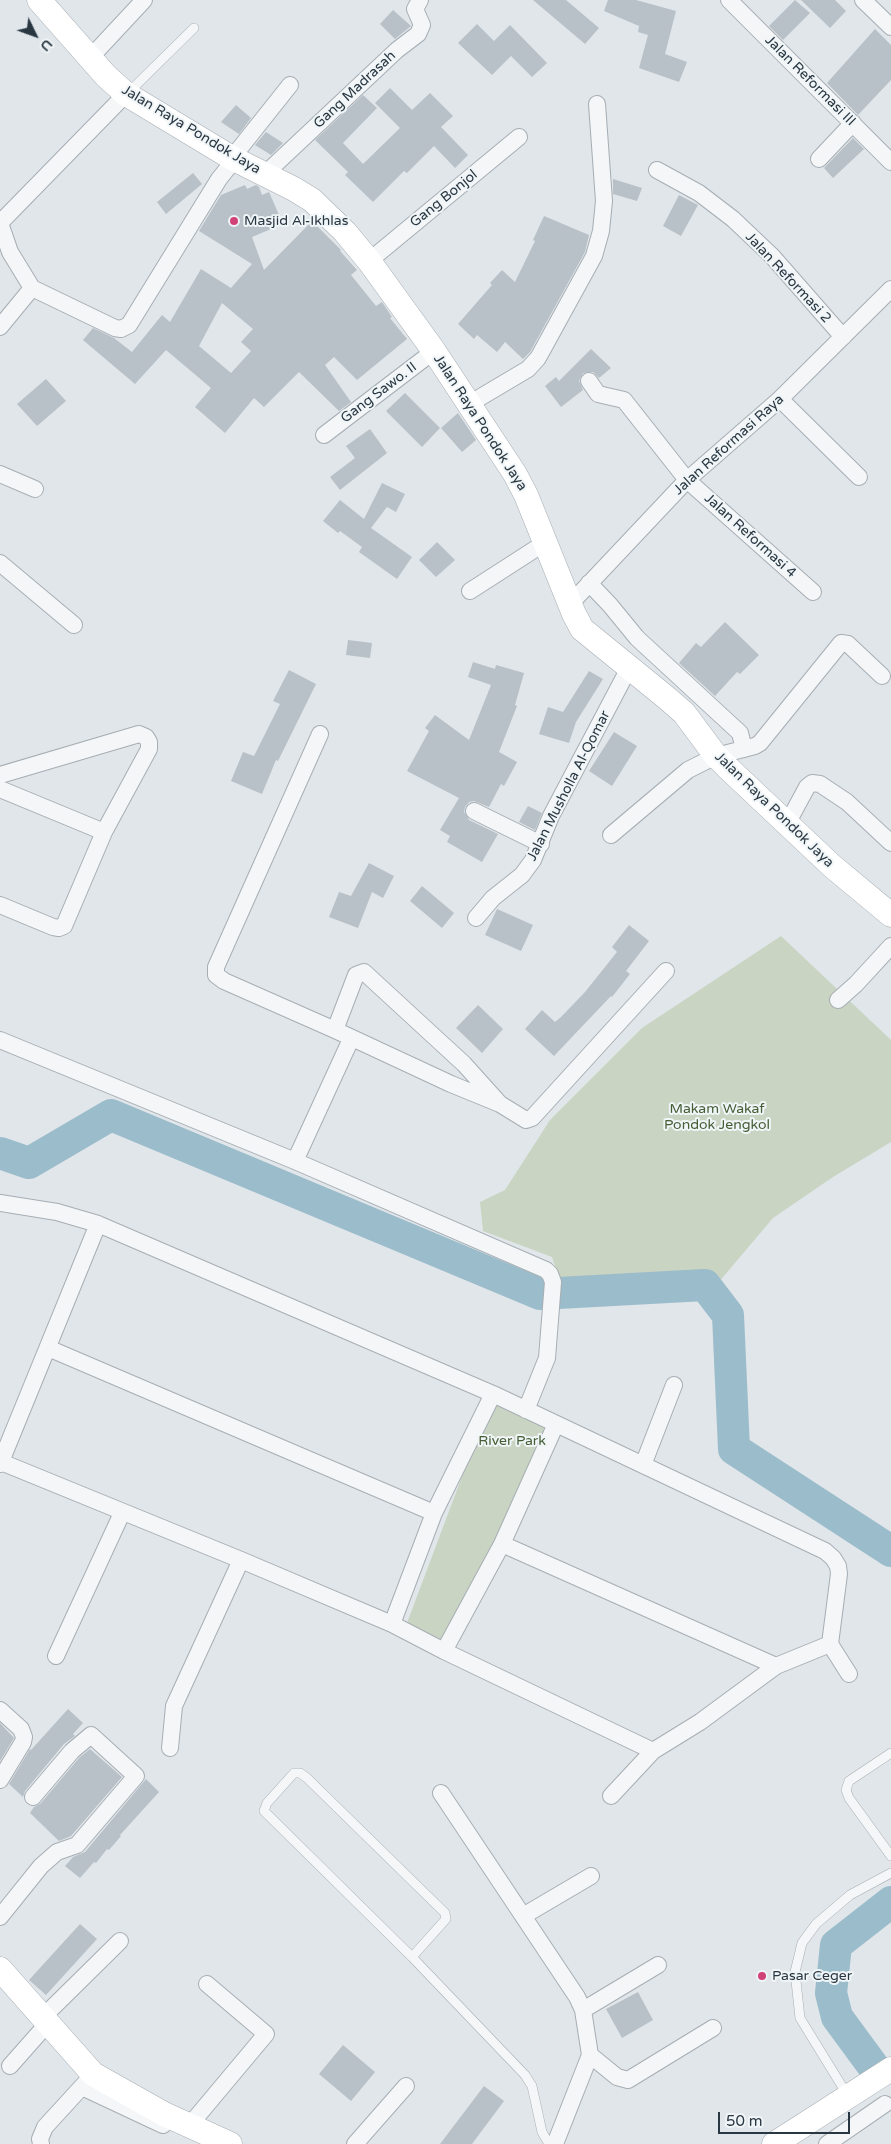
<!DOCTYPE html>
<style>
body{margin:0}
#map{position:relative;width:891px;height:2144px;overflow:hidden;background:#e1e6ea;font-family:"Varela Round",sans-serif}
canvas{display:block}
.north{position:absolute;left:10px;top:10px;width:50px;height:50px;-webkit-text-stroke:4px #f0f5f7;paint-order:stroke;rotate:132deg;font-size:14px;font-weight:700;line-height:20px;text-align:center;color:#293742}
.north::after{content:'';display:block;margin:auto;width:18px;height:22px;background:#293742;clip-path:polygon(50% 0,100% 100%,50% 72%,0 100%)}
.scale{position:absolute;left:718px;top:2112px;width:132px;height:22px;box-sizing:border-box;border:2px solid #293742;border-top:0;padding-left:6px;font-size:15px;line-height:18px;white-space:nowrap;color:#293742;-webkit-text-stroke:4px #f0f5f7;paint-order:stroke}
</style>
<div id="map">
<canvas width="891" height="2144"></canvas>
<div class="north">U</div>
<div class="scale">50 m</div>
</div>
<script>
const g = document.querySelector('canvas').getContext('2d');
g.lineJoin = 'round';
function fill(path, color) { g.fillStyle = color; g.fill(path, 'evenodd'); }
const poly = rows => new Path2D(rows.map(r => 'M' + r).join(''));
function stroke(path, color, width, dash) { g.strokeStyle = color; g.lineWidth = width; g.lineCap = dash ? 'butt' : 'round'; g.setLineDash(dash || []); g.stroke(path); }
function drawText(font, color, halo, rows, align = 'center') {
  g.font = font + ' "Varela Round",sans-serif'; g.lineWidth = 4; g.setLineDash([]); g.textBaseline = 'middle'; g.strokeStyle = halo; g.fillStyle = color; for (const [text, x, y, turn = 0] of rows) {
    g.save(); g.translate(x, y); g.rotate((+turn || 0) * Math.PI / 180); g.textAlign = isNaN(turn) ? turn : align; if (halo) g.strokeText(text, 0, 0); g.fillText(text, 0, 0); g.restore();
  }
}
fill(poly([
 [781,936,891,1040,891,1142,833,1177,773,1218,718,1283,567,1302,552,1257,483,1231,480,1202,505,1190,550,1120,642,1028],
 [493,1394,556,1424,444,1651,404,1631]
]), '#cad4c2');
stroke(poly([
 [0,1153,29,1163,111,1115,540,1294,705,1285,728,1315,734,1449,891,1551],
 [873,2066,837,2017,831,1993,836,1945,891,1902]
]), '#9bbccb', 32);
fill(poly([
 [533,0,566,0,599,28,585,44],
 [608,0,636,0,676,11,665,54,687,62,679,82,639,68,648,35,638,32,639,26,604,11],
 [795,0,810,13,783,40,769,26],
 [801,0,835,0,846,11,830,28],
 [393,10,411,26,395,39,380,24],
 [477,24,494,41,510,25,547,63,532,77,511,56,492,75,458,43],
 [875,29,891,45,891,80,858,115,827,83],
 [390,88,412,110,430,93,453,116,441,127,468,155,455,168,434,146,407,173,404,171,373,202,345,175,348,172,315,140,363,95,377,108,343,143,363,164,400,128,375,103],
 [236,105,251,118,239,134,221,122],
 [266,132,283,143,271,155,255,145],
 [853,138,864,149,833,178,824,168],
 [193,173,202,184,166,214,157,202],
 [613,179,642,188,637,201,613,194],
 [245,185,247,189,256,185,259,187,262,195,269,192,283,224,252,237,264,270,312,221,341,250,340,251,357,270,351,275,376,306,382,302,392,317,390,318,407,339,357,380,334,357,325,365,351,402,339,411,299,372,264,407,254,398,225,433,195,407,211,388,166,350,135,384,83,340,93,328,114,338,132,352,162,315,170,322,201,269,231,288,252,264,199,231,221,195],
 [222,303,253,329,241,342,251,351,231,373,199,346],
 [679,195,698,205,681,236,663,226],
 [544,216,589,235,585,252,530,352,523,359,505,342,497,352,477,335,474,339,458,324,492,285,490,283,502,270,515,282,535,241,533,240],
 [591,349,611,368,599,378,593,372,583,373,579,381,583,390,561,407,545,386,556,377,559,381],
 [46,379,66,401,37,426,17,404],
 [405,393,440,428,422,447,386,411],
 [458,413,476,440,462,452,441,428],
 [370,429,387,453,340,490,330,477,355,458,346,446],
 [382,483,405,494,396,512,387,507,371,528,412,557,397,579,359,552,362,547,340,531,338,533,323,521,340,500,364,519],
 [437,542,455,560,436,577,419,560],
 [725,622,759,655,740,674,737,672,715,696,679,663,696,643,701,647],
 [348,640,372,643,370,658,346,655],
 [473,662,495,669,496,665,524,673,515,705,517,706,499,752,517,762,504,786,501,784,489,807,474,801,469,802,465,807,464,812,469,820,498,834,482,862,447,842,450,836,440,830,459,798,407,771,429,731,425,728,435,715,469,740,491,685,468,677],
 [289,670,316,684,278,761,276,760,262,794,231,781,243,752,254,756,280,704,273,701],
 [589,671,603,679,576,722,569,743,539,734,548,707,563,712],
 [614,732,637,746,612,786,589,771],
 [528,806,542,813,535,830,519,822],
 [369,863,394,876,383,898,372,892,358,928,329,917,339,892,351,896],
 [422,886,454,913,442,928,410,901],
 [497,909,533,925,521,951,485,935],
 [629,925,649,941,626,971,630,974,612,997,611,996,554,1056,525,1029,542,1010,555,1022,561,1017,585,992,617,952,612,947],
 [478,1005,503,1029,482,1053,456,1028],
 [68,1709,83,1723,73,1734,75,1736,64,1744,25,1791,23,1797,9,1784,30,1749,31,1750],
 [0,1723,14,1738,0,1761],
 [90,1749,122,1777,71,1836,59,1841,30,1813,34,1807,41,1803,79,1758],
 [146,1779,159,1792,120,1835,121,1836,109,1850,107,1849,96,1863,94,1862,80,1878,65,1866,73,1857,85,1852],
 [80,1924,97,1939,46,1995,29,1980],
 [638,1992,653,2020,622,2038,606,2009],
 [343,2045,375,2072,351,2101,319,2074],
 [484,2086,504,2101,472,2144,440,2144]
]), '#b8c1c7');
const lane = poly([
 [127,94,194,28],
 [891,1753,849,1781,846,1790,849,1798,891,1856],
 [412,1957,446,1919,445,1913,307,1778,300,1773,294,1773,267,1803,264,1811,412,1957,525,2075,532,2086,542,2132,549,2144],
 [848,2096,800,2018,795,1972,802,1943,816,1924,850,1895,891,1873]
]);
const street = poly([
 [729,0,891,162],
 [863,0,891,27],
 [90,58,144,0],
 [232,158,290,85],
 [819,159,853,123],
 [657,170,699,193,733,219,772,256,843,337],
 [265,174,397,50,418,34,422,25,415,9,420,0],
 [0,223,10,252,32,288,115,328,121,329,129,325,219,179,235,159],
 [0,223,126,94],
 [369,261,519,137],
 [0,327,32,288],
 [589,381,598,394,624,400,687,480,813,592],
 [780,399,859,477],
 [469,404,528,369,538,358,594,256,601,231,604,201,597,104],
 [324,435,434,351],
 [0,474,35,489],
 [0,563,74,625],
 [589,583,610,605,637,638,740,733,744,749],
 [470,591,546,542],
 [571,603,687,480,780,399,891,289],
 [320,734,216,967,216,975,224,981,335,1030,451,1084,500,1104],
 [0,775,139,734,146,737,149,742,149,749,104,832,64,926,59,928,53,927,0,905],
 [0,789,104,832],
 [474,811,541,844],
 [787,824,807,787,812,783,820,784,847,802,891,843],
 [611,835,688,770,716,756,755,746,760,743,841,643,848,644,882,676],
 [476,918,493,898,522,875,533,860,551,816,629,668],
 [838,1000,856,984,891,946],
 [335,1030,356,975,364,972,464,1064,500,1104,526,1120,532,1118,666,971],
 [0,1040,295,1161,546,1270,550,1274,553,1282,547,1358,526,1410],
 [295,1161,351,1039],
 [0,1203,57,1212,98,1224,493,1394,825,1551,833,1558,838,1566,839,1574,830,1644],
 [48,1348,434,1513],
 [493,1394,434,1513,392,1624,444,1651,653,1751,611,1796],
 [1,1462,241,1560,392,1624],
 [0,1464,98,1224],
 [643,1465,674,1385],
 [502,1544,776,1666,830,1644,849,1674],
 [444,1651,502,1544,556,1424],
 [56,1656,122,1513],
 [0,1710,21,1729,24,1737,23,1742,0,1780],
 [170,1748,174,1706,241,1560],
 [653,1751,700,1722,776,1666],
 [441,1793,577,1997,583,2010,590,2055],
 [523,1916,591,1876],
 [0,1917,41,1866,57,1852,77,1845,136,1776,91,1735,72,1751,33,1797],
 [583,2010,658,1965],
 [43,2017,120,1941],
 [590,2055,617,2077,628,2080,713,2028],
 [10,2066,48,2023],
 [82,2087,163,2125],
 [189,2126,266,2034,207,1984],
 [41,2144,40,2139,45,2127,88,2080],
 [355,2144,406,2086],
 [555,2144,590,2055],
 [827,2144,885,2104]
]);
const secondary = poly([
 [39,0,106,76,126,94,232,158,294,189,312,200,345,232,369,261,434,351,515,474,526,495,574,614,582,629,668,699,684,713,716,756,728,768,832,866,891,915],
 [0,1969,93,2074,164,2114,230,2144],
 [774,2144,891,2069]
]);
stroke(lane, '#a6aeb4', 10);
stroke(street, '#a6aeb4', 18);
stroke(secondary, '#a6aeb4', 25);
stroke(lane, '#f4f6f8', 9);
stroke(street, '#f4f6f8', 16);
stroke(secondary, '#fff', 24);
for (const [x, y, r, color] of [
 [234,221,5,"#d14377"],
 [762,1976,5,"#d14377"]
]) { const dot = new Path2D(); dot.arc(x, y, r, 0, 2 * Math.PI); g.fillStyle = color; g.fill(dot); stroke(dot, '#f0f5f7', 2); }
drawText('14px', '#293742', '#f0f5f7', [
 ["Jalan Reformasi III",810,81,45],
 ["Gang Madrasah",355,90,-43],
 ["Jalan Raya Pondok Jaya",191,130,31],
 ["Gang Bonjol",444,199,-39],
 ["Jalan Reformasi 2",788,278,47],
 ["Gang Sawo. II",379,393,-37],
 ["Jalan Raya Pondok Jaya",480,423,57],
 ["Jalan Reformasi Raya",729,445,-42],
 ["Jalan Reformasi 4",750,536,42],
 ["Jalan Musholla Al-Qomar",569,786,-63],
 ["Jalan Raya Pondok Jaya",774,810,44]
]);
drawText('14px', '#293742', '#f0f5f7', [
 ["Masjid Al-Ikhlas",244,221],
 ["Pasar Ceger",772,1976]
], 'left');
drawText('14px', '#465e36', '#f0f5f7', [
 ["Makam Wakaf",717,1109],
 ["Pondok Jengkol",717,1125],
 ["River Park",512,1441]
]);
</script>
